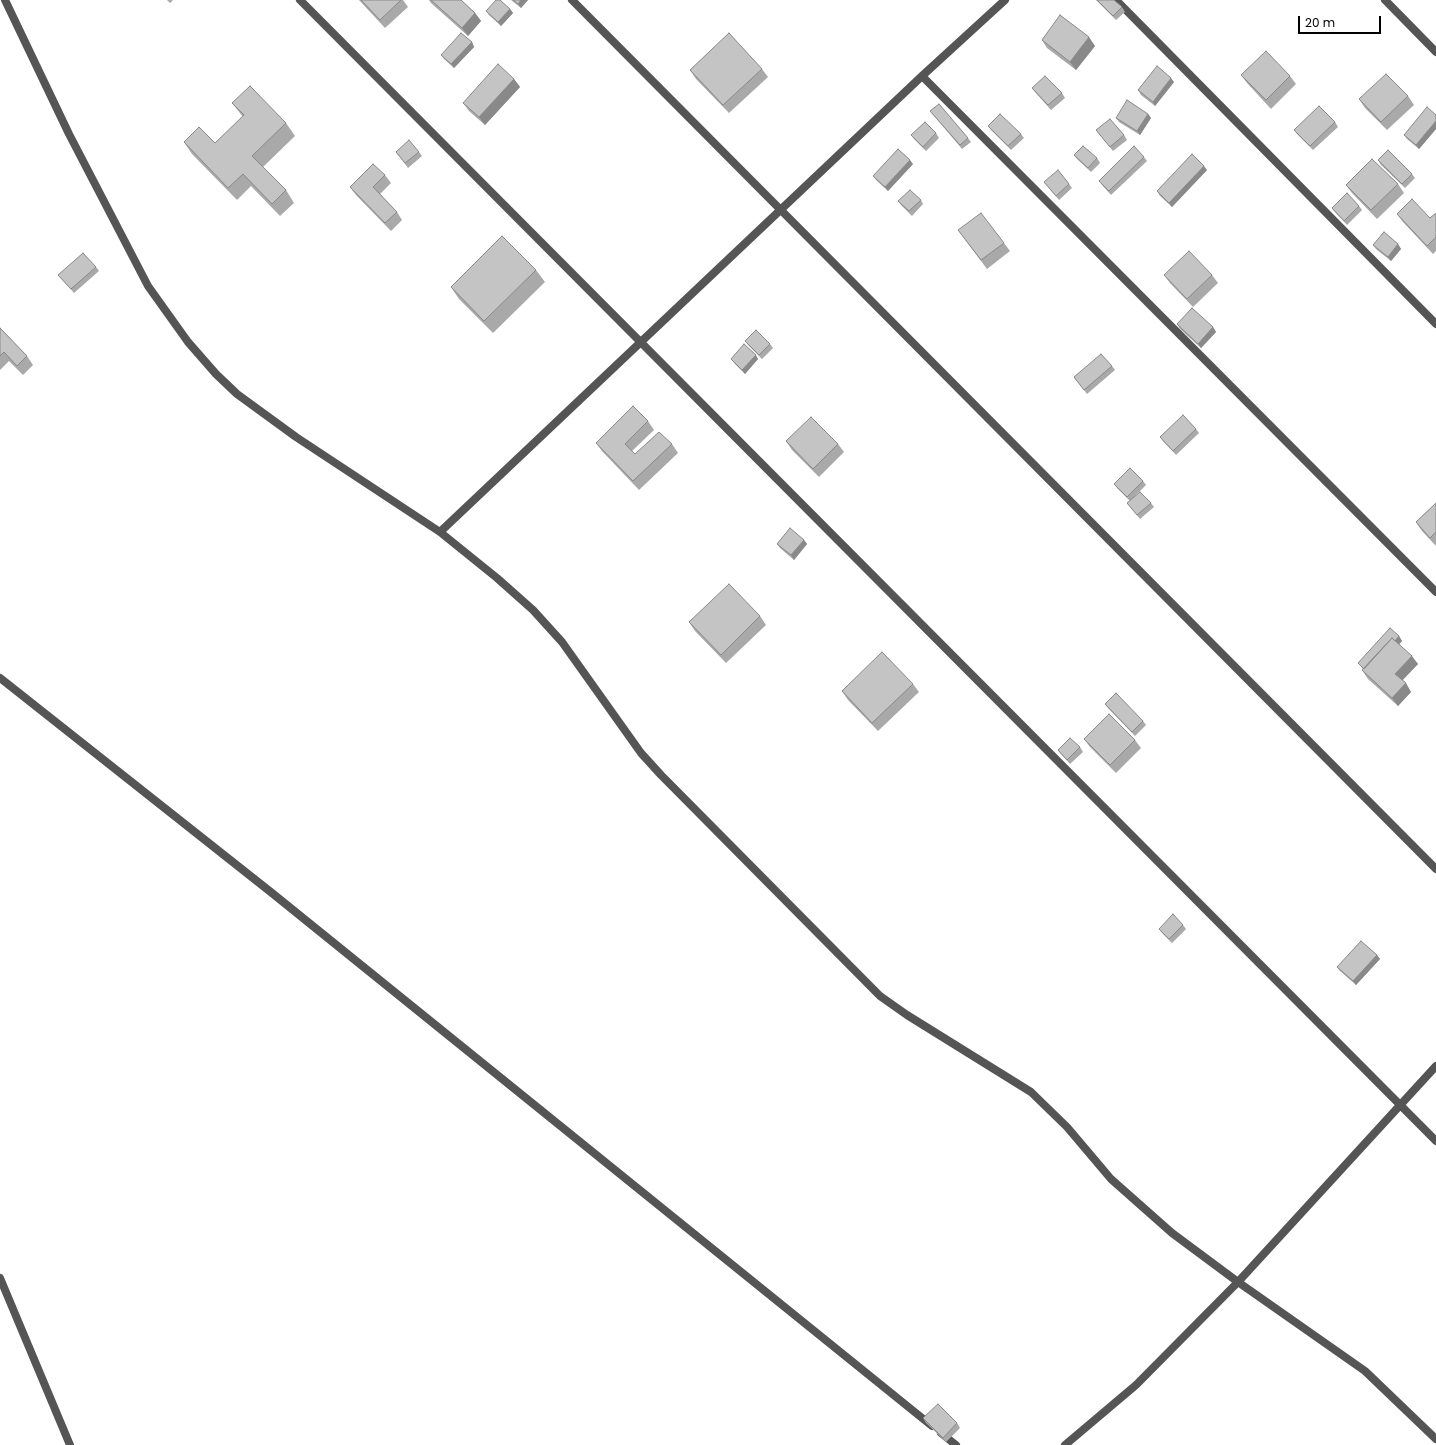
<!DOCTYPE html>
<style>
body{margin:0}
#map{position:relative;width:1436px;height:1445px;overflow:hidden;background:#fff;font-family:Poppins,sans-serif}
canvas{display:block}
.scale{position:absolute;left:1298px;top:16px;width:83px;height:18px;box-sizing:border-box;border:2px solid #000;border-top:0;padding-left:5px;font-size:12px;line-height:14px;white-space:nowrap;color:#000;-webkit-text-stroke:3px #fff;paint-order:stroke}
</style>
<div id="map">
<canvas width="1436" height="1445"></canvas>
<div class="scale">20 m</div>
</div>
<script>
const g = document.querySelector('canvas').getContext('2d');
g.lineJoin = 'round';
const poly = rows => new Path2D(rows.map(r => 'M' + r).join(''));
function stroke(path, color, width, dash) { g.strokeStyle = color; g.lineWidth = width; g.lineCap = dash ? 'butt' : 'round'; g.setLineDash(dash || []); g.stroke(path); }
function fill(path, color) { g.fillStyle = color; g.fill(path, 'evenodd'); }
stroke(poly([
 [5,0,69,134,148,286,188,342,216,374,237,394,296,437,440,532,497,578,533,610,562,642,641,753,661,775,880,996,907,1015,1031,1092,1067,1127,1111,1179,1172,1233,1238,1282,1365,1371,1436,1439],
 [300,0,1436,1141],
 [572,0,1436,869],
 [1116,0,1436,324],
 [1385,0,1436,52],
 [922,76,1436,592],
 [440,532,922,76,1005,0],
 [0,678,272,893,932,1426],
 [0,1278,70,1445],
 [941,1433,956,1445],
 [1065,1445,1136,1385,1238,1282,1436,1066]
]), '#555', 8);
fill(poly([
 [167,0,173,0,170,3],
 [359,0,403,0,408,7,385,28],
 [429,0,461,0,475,13,481,21,468,36,431,3],
 [511,0,528,0,521,8],
 [1096,0,1114,0,1122,7,1125,12,1116,20],
 [510,9,513,13,501,26,489,15,486,11],
 [1042,40,1095,46,1076,70,1047,48],
 [472,42,474,47,454,68,444,59,441,55],
 [762,69,768,77,729,113,696,79,690,70],
 [1241,75,1290,76,1296,84,1271,109,1247,83],
 [514,79,520,87,485,125,469,111,463,103],
 [1174,82,1155,106,1141,95,1138,90],
 [1032,88,1062,93,1065,98,1051,110,1035,92],
 [1408,96,1414,105,1387,130,1365,108,1359,99],
 [232,103,286,123,295,136,263,167,286,190,294,203,280,216,251,186,237,200,192,154,184,142,215,143,243,117],
 [930,111,968,138,971,142,962,149],
 [1148,114,1151,118,1140,135,1119,122,1116,118],
 [1436,115,1436,129,1419,149,1407,139,1404,135],
 [1335,122,1338,127,1313,150,1297,134,1294,130],
 [988,126,1021,134,1024,138,1011,150,991,130],
 [1096,130,1124,135,1127,140,1113,151],
 [936,133,939,138,926,151,914,139,911,135],
 [396,152,419,152,422,156,408,168],
 [1074,155,1097,158,1100,163,1091,172,1077,159],
 [1144,157,1147,161,1111,195,1102,185,1099,181],
 [1378,160,1412,174,1415,178,1405,188,1381,165],
 [913,164,888,191,876,180,873,176],
 [1207,170,1172,207,1160,196,1157,191],
 [385,175,391,183,380,194,397,212,402,220,391,231,356,195,350,187],
 [1044,182,1069,184,1072,188,1059,200],
 [1398,184,1404,193,1377,219,1352,193,1346,185],
 [921,200,923,204,912,216,901,205,898,201],
 [1359,206,1362,210,1347,225,1335,212,1332,208],
 [1436,213,1436,251,1433,254,1403,222,1397,214,1430,218],
 [958,230,1004,243,1010,251,987,269],
 [1398,244,1401,249,1391,261,1376,249,1373,245],
 [96,267,99,271,74,293,58,275],
 [536,270,545,282,493,333,459,299,451,287],
 [1164,275,1212,275,1218,283,1193,307,1170,283],
 [1177,324,1213,327,1216,332,1201,348,1180,329],
 [0,328,27,356,33,365,23,375,9,361,0,370],
 [745,341,770,344,773,348,762,359,748,345],
 [731,359,758,359,745,374,734,363],
 [1112,366,1115,370,1087,394,1074,377],
 [648,421,654,430,632,451,635,454,672,444,678,453,639,490,602,451,596,443],
 [1196,429,1199,433,1176,455,1163,441,1160,437],
 [786,441,838,444,844,452,819,477,792,450],
 [1143,481,1146,485,1130,501,1117,488,1114,484],
 [1127,503,1151,503,1154,507,1140,519],
 [1436,503,1436,546,1422,531,1416,522],
 [804,540,807,544,794,560,780,548,777,544],
 [760,616,766,625,726,663,695,631,689,622],
 [1399,636,1402,641,1399,644,1418,664,1402,680,1411,692,1398,706,1368,679,1362,670,1363,669,1358,663],
 [913,684,919,692,878,731,848,700,842,691],
 [1105,704,1143,721,1146,725,1135,736,1108,708],
 [1084,739,1135,740,1141,748,1116,773,1090,747],
 [1080,747,1083,752,1070,764,1061,754,1058,750],
 [1183,925,1186,929,1172,943,1162,933,1159,929],
 [1377,955,1380,959,1356,985,1340,971,1337,967],
 [923,1418,957,1423,960,1428,946,1442,926,1423]
]), '#a9a9a9');
fill(poly([
 [521,0,528,0,521,8,518,4],
 [510,9,513,13,501,26,498,22],
 [475,13,481,21,468,36,462,28],
 [1089,37,1095,46,1076,70,1070,62],
 [472,42,474,47,454,68,451,64],
 [1171,78,1174,82,1155,106,1153,102],
 [514,79,520,87,485,125,479,117],
 [1148,114,1151,118,1140,135,1137,131],
 [1436,121,1436,129,1419,149,1416,145],
 [910,160,913,164,888,191,885,187],
 [1204,166,1207,170,1172,207,1169,203],
 [1398,244,1401,249,1391,261,1388,257],
 [1213,327,1216,332,1201,348,1198,344],
 [756,355,758,359,745,374,742,370],
 [804,540,807,544,794,560,791,555],
 [1399,636,1402,641,1370,676,1367,672],
 [1412,656,1418,664,1401,682,1395,674],
 [1406,683,1411,692,1398,706,1392,698],
 [1377,955,1380,959,1356,985,1353,981]
]), '#898989');
const building = poly([
 [361,0,401,0,380,20,361,0],
 [431,0,461,0,475,13,462,28,431,0],
 [496,0,500,0,510,9,498,22,486,11,496,0],
 [513,0,521,0,518,4,513,0],
 [1097,0,1114,0,1122,7,1113,16,1097,0],
 [1060,15,1089,37,1070,62,1042,40,1060,15],
 [461,33,472,42,451,64,441,55,461,33],
 [729,33,762,69,723,105,690,70,729,33],
 [1266,51,1290,76,1266,100,1241,75,1266,51],
 [498,64,514,79,479,117,463,103,498,64],
 [1157,66,1171,78,1153,102,1138,90,1157,66],
 [1386,74,1408,96,1381,122,1359,99,1386,74],
 [1045,76,1062,93,1048,105,1032,88,1045,76],
 [250,86,286,123,252,156,286,190,272,204,243,174,228,188,184,142,199,127,215,143,244,115,232,103,250,86],
 [1127,100,1148,114,1137,131,1116,118,1127,100],
 [939,104,968,138,960,145,930,111,939,104],
 [1319,106,1335,122,1310,146,1294,130,1319,106],
 [1427,107,1436,115,1436,121,1416,145,1404,135,1427,107],
 [1000,114,1021,134,1008,146,988,126,1000,114],
 [1110,119,1124,135,1110,147,1096,130,1110,119],
 [925,122,936,133,923,147,911,135,925,122],
 [409,140,419,152,405,163,396,152,409,140],
 [1083,146,1097,158,1088,168,1074,155,1083,146],
 [1134,146,1144,157,1109,191,1099,181,1134,146],
 [898,149,910,160,885,187,873,176,898,149],
 [1388,150,1412,174,1402,184,1378,160,1388,150],
 [1192,154,1204,166,1169,203,1157,191,1192,154],
 [1372,159,1398,184,1371,210,1346,185,1372,159],
 [373,164,385,175,373,187,397,212,385,223,350,187,373,164],
 [1058,170,1069,184,1056,196,1044,182,1058,170],
 [910,190,921,200,909,211,898,201,910,190],
 [1347,193,1359,206,1344,221,1332,208,1347,193],
 [1412,199,1430,218,1436,213,1436,237,1427,246,1397,214,1412,199],
 [981,213,1004,243,981,260,958,230,981,213],
 [1384,232,1398,244,1388,257,1373,245,1384,232],
 [502,236,536,270,484,321,451,287,502,236],
 [1189,251,1212,275,1187,299,1164,275,1189,251],
 [83,253,96,267,71,289,58,275,83,253],
 [1192,308,1213,327,1198,344,1177,324,1192,308],
 [0,328,27,356,17,366,4,352,0,356,0,328],
 [756,330,770,344,759,355,745,341,756,330],
 [744,344,756,355,742,370,731,359,744,344],
 [1101,354,1112,366,1084,390,1074,377,1101,354],
 [633,406,648,421,625,444,635,454,659,432,672,444,633,481,596,443,633,406],
 [1183,415,1196,429,1173,451,1160,437,1183,415],
 [811,417,838,444,813,469,786,441,811,417],
 [1130,468,1143,481,1127,497,1114,484,1130,468],
 [1140,492,1151,503,1137,515,1127,503,1140,492],
 [1436,503,1436,532,1430,538,1416,522,1436,503],
 [790,528,804,540,791,555,777,544,790,528],
 [729,584,760,616,721,655,689,622,729,584],
 [1390,628,1399,636,1395,641,1392,638,1364,669,1358,663,1390,628],
 [1392,638,1412,656,1395,674,1406,683,1392,698,1362,670,1392,638],
 [882,652,913,684,872,723,842,691,882,652],
 [1116,693,1143,721,1132,732,1105,704,1116,693],
 [1109,714,1135,740,1110,765,1084,739,1109,714],
 [1070,738,1080,747,1067,760,1058,750,1070,738],
 [1173,914,1183,925,1169,939,1159,929,1173,914],
 [1361,941,1377,955,1353,981,1337,967,1361,941],
 [938,1404,957,1423,943,1438,923,1418,938,1404]
]);
fill(building, '#c4c4c4');
stroke(building, '#898989', 1);
</script>
